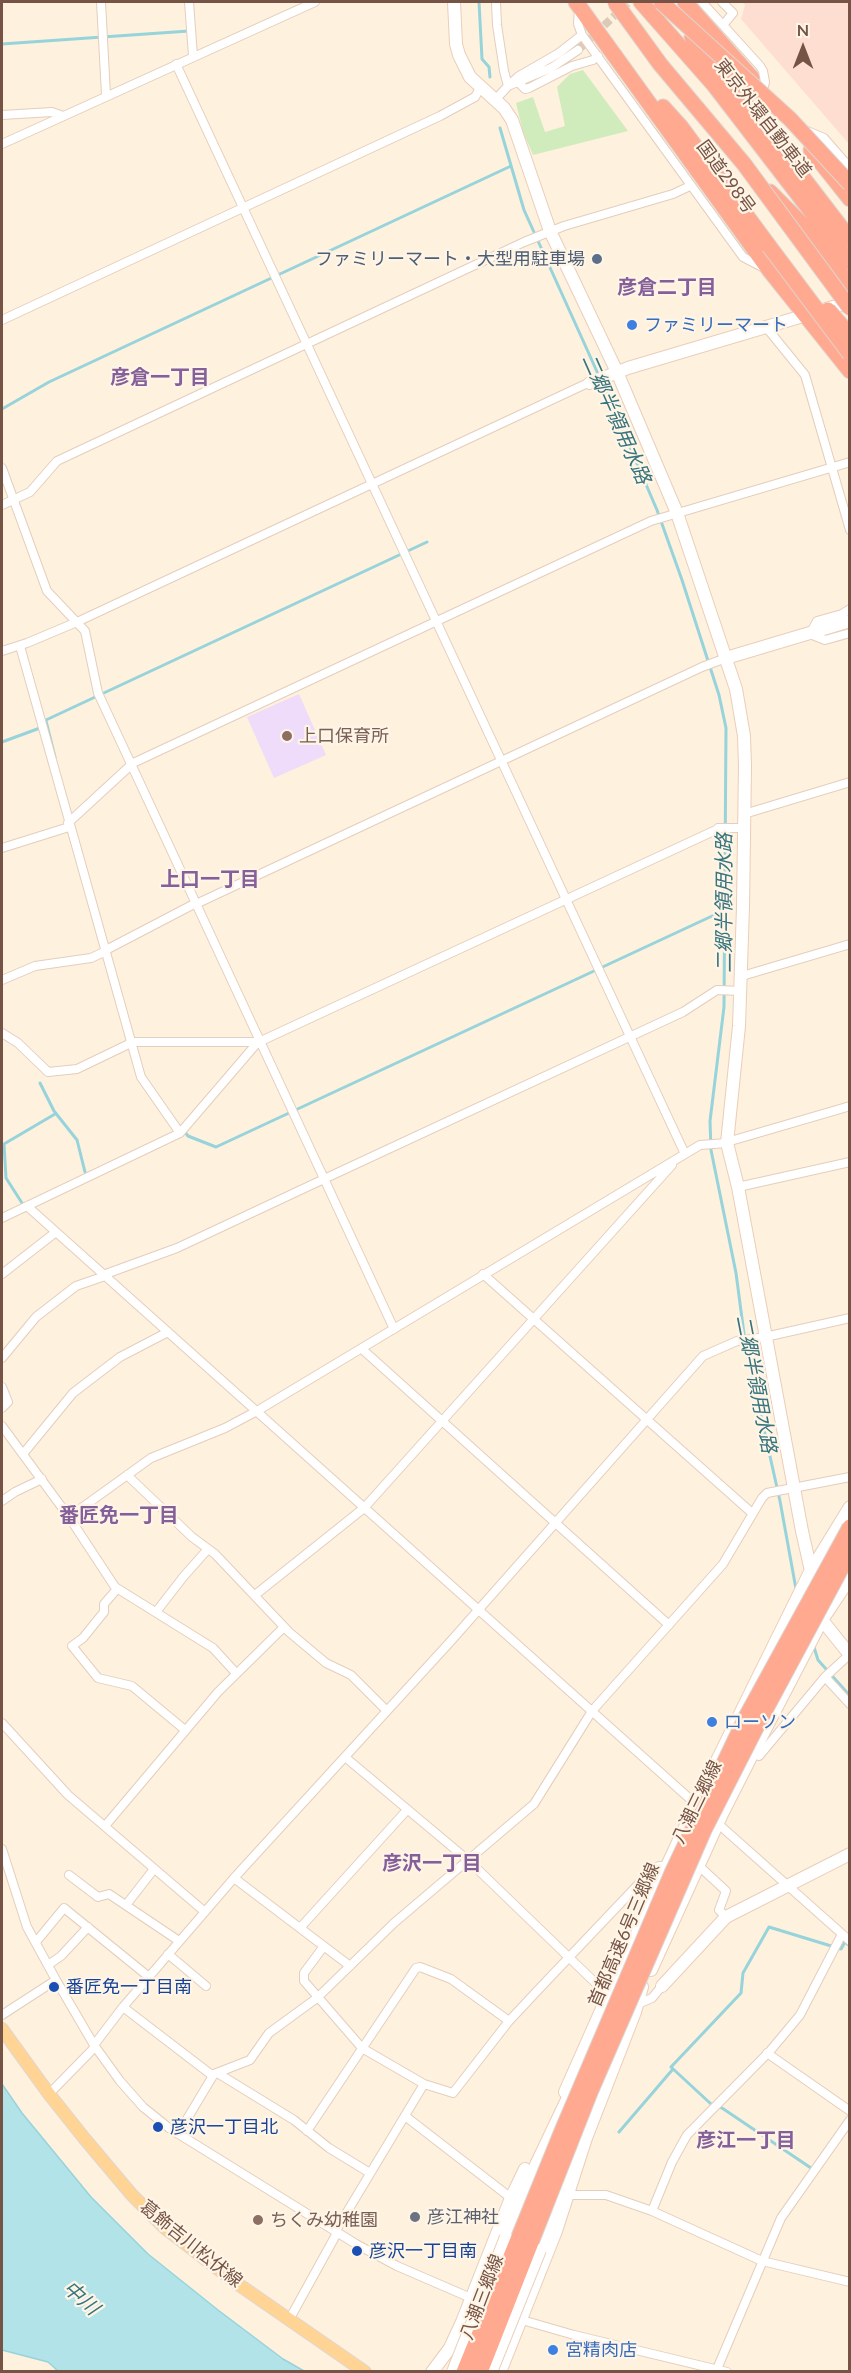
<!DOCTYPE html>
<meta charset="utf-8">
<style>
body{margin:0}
#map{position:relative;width:851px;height:2373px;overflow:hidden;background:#fef1de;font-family:Lato,sans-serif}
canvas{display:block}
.frame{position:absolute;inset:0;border:3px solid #765445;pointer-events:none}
.north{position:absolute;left:773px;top:18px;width:60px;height:60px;-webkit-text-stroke:4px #fff5e7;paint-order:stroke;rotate:0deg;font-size:16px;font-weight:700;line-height:24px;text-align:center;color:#765445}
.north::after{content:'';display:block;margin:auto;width:21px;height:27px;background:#765445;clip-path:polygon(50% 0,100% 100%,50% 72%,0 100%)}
</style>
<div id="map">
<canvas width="851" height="2373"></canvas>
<div class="frame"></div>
<div class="north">N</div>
</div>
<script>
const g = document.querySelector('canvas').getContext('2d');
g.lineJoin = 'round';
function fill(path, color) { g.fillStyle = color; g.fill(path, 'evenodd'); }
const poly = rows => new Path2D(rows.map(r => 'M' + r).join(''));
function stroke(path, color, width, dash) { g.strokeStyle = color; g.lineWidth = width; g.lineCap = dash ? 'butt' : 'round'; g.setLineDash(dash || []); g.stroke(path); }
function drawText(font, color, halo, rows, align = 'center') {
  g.font = font + ' Lato,"Noto Sans JP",sans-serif'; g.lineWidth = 4.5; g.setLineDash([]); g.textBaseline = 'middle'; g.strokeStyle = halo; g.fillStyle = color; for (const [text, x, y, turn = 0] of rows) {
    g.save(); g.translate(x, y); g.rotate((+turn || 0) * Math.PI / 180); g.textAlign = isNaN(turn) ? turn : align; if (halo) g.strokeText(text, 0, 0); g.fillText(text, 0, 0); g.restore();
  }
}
fill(poly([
 [742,2,849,2,849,144,741,19,745,5]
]), '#ffded2');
fill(poly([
 [299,694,326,755,274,778,247,717]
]), '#eedcfa');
fill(poly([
 [583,70,628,131,533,155,523,132,516,103,533,97,545,132,565,126,557,87,570,74]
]), '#d1ecbc');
const water = poly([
 [2,2084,22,2113,91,2197,148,2254,218,2310,283,2359,304,2371,58,2371,48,2362,2,2350,2,2084]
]);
fill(water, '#b2e3e9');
stroke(water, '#97d3db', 1.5);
stroke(poly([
 [479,2,482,59,489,67,490,77],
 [2,44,189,31],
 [500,128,524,210,599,376],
 [602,382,657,510,682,580,719,695,726,728,724,1007,710,1121,711,1150,736,1273,746,1349,780,1501,796,1589],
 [2,409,49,382,511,166],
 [46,720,427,542],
 [46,721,55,757],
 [2,742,40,728],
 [40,1083,54,1111,77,1140,85,1172],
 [184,1131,188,1136,216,1147,725,910],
 [22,1203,6,1178,4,1144,55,1114],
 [813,1644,818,1660,850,1696],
 [619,2132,673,2069],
 [811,2168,722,2108,711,2104,671,2067,741,1993,743,1973,769,1927,841,1949,845,1942,850,1946]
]), '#97d3db', 3);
stroke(poly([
 [578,50,629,2]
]), '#dccab8', 8, [8, 4]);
const street = poly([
 [101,2,106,95],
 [189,2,193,56],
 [496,2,497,25,504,71,508,86,519,76,559,53,582,35],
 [702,2,760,66,763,71,765,82,763,90],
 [722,2,733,13,724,24],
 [579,8,578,24,582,35,743,257,764,268],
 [176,64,685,1154],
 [518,82,525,89,529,88,572,66,593,60,598,56],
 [496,99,508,86,551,68,578,50],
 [2,115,52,112,63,116],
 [805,130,824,138,850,168],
 [2,144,315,2],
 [2,320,440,116,475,97,480,88],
 [766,327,805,375,850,530],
 [2,468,47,591,85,631,98,693,394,1329],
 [2,505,30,492,57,461,524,242,564,226,673,194,690,186],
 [850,609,842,614,817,621,810,634,825,640,850,633],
 [20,646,141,1077,180,1133],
 [2,651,27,643,77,622,590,382],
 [131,764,651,521,850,462],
 [744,814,850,782],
 [68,823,131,765],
 [718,828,745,828],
 [2,848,69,827],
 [196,904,702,667,726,658],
 [104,951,196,903],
 [742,976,850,944],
 [2,980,35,966,91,958,104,952],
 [2,1033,18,1043,48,1072,77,1069,131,1043],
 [261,1041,718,829],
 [130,1042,262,1042],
 [727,1142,850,1106],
 [738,1187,850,1162],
 [27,1206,699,1807],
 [2,1218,180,1133,258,1042],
 [2,1274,56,1232],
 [483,1274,752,1513],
 [103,1275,177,1248,324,1179,683,1012,717,990,741,991],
 [362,1349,669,1625],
 [2,1358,36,1317,76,1286,105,1276],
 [2,1387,8,1402,2,1408],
 [2,1426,69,1517,115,1587,213,1648,235,1672],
 [23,1454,73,1393,120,1357,168,1332],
 [127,1475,192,1537,215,1554,289,1632,326,1663,351,1675,387,1711],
 [2,1501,15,1492,42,1479],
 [69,1517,151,1458,225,1428,257,1411,700,1145,727,1143],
 [117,1589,104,1604,104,1612,83,1638,72,1646,98,1678,132,1686,185,1730],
 [255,1595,364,1508,672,1165],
 [156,1612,184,1576,208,1549],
 [825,1677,850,1704],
 [2,1723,68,1795,205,1912],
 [752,1754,759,1756,825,1677,849,1655],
 [345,1757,469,1861,608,1995],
 [715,1821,850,1941],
 [105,1826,218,1692,284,1627],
 [2,1849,27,1927,56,1980,94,2045,120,2081,143,2107,169,2128,356,2244,397,2266,471,2298],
 [699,1866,726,1891,719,1910,726,1917],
 [69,1875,98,1897,109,1894,179,1941],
 [234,1878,350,1966],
 [126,1905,154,1869],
 [300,1928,407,1810],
 [36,1942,64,1908,149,1977],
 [324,1946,304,1973,304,1981,362,2048,424,2084],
 [168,1954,206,1986],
 [48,1965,61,1956,88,1927],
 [638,2004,652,1998,662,1986],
 [123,2007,213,2076],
 [2,2015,56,1980],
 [94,2045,123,2007,234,1878,450,1642,703,1356,737,1341,765,1337,850,1318],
 [767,2053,850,2111],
 [219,2074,294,2120,329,2148,370,2173],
 [49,2094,95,2047],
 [405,2116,511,2198],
 [307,2131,416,1968,420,1967,451,1979,509,2021],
 [178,2134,214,2074,250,2060,269,2033,317,1998,394,1923,534,1804,592,1711,723,1564,762,1498,767,1493,850,1477],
 [569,2195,606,2195,652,2211,672,2162,687,2135,770,2051,800,2015,842,1934],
 [652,2211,762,2261,850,2282],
 [335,2232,424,2084,453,2093,509,2021,538,1990,651,1871,659,1866,669,1866],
 [289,2320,337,2233],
 [522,2320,574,2335,727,2372],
 [717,2369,781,2218,850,2120]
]);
const secondary = poly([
 [454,2,456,44,459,55,470,77,504,108,512,120,550,231,617,372,677,513,736,689,744,736,745,766,743,907,739,1026,727,1143,738,1187,802,1531,822,1620,850,1655],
 [590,383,628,368,850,302],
 [726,658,850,621],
 [651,1970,722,1814,754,1751,822,1620,850,1578],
 [621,1974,646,1911,700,1795,810,1572,850,1507],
 [662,1986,726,1917,850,1854],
 [565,2092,608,1995,624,1967],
 [506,2237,524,2190,573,2087],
 [540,2250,579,2141],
 [432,2372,450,2348,462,2322,511,2198,525,2169],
 [500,2372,556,2231,586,2138,635,2012,642,1987]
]);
const primary = poly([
 [2,2029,49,2094,84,2138,132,2195,165,2228,235,2282,365,2372]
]);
const highway = poly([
 [576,2,770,271,850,371],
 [641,2,714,85,850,262],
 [685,2,752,78],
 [692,37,751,110,850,239],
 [663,107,681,127,769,246],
 [811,150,850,199],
 [770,192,805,227,850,285]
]);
stroke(street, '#e4cebd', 10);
stroke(secondary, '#eaceb9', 14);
stroke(primary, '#ded6d2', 14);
stroke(highway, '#ded6d2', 17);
stroke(street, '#fff', 8);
stroke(secondary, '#fff', 12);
stroke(primary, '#ffd495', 12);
stroke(highway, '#fea990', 15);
const secondaryBridge = poly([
 [453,2372,506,2237],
 [491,2372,540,2250]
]);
const highwayBridge = poly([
 [615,2,660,64,744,164,850,308],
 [661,2,790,119,850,184],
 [769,246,850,354],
 [828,310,850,335],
 [464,2372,562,2131,672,1873,747,1715,850,1527],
 [480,2372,591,2090,704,1830,762,1716,850,1552]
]);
stroke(secondaryBridge, '#eaceb9', 14, []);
stroke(highwayBridge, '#ded6d2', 17, []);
stroke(secondaryBridge, '#fff', 12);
stroke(highwayBridge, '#fea990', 15);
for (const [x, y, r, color] of [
 [597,259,6,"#5c6f8a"],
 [632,325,6,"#3f7fe0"],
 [287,736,6,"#8d6e63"],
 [712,1722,6,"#3f7fe0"],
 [54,1987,6,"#1a4fb4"],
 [158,2127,6,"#1a4fb4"],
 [415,2217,6,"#6b7280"],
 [258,2220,6,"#8d6e63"],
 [357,2251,6,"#1a4fb4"],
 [553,2350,6,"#3f7fe0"]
]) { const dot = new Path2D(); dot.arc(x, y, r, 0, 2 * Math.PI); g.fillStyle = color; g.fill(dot); stroke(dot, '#fff5e7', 2); }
drawText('18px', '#765445', '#fff5e7', [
 ["東京外環自動車道",763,118,52],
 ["国道298号",726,177,54],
 ["八潮三郷線",697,1802,-64],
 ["首都高速6号三郷線",624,1935,-67],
 ["葛飾吉川松伏線",191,2244,39],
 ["八潮三郷線",482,2297,-69]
]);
drawText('18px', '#4e5e75', '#fff5e7', [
 ["ファミリーマート・大型用駐車場",585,259]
], 'right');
drawText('18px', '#366cbe', '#fff5e7', [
 ["ファミリーマート",644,325],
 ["ローソン",724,1722],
 ["宮精肉店",565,2350]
], 'left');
drawText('18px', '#785e54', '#fff5e7', [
 ["上口保育所",299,736],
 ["ちくみ幼稚園",270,2220]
], 'left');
drawText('18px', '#164399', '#fff5e7', [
 ["番匠免一丁目南",66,1987],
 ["彦沢一丁目北",170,2127],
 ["彦沢一丁目南",369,2251]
], 'left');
drawText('18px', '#5b616d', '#fff5e7', [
 ["彦江神社",427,2217]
], 'left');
drawText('bold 20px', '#845f9a', '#fff5e7', [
 ["彦倉二丁目",667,288],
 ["彦倉一丁目",160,378],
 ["上口一丁目",210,880],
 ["番匠免一丁目",119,1516],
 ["彦沢一丁目",432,1864],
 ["彦江一丁目",746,2141]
]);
drawText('italic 20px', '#37747d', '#fff5e7', [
 ["二郷半領用水路",616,419,66],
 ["二郷半領用水路",725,903,-90],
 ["二郷半領用水路",756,1384,79],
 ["中川",81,2298,42]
]);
</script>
